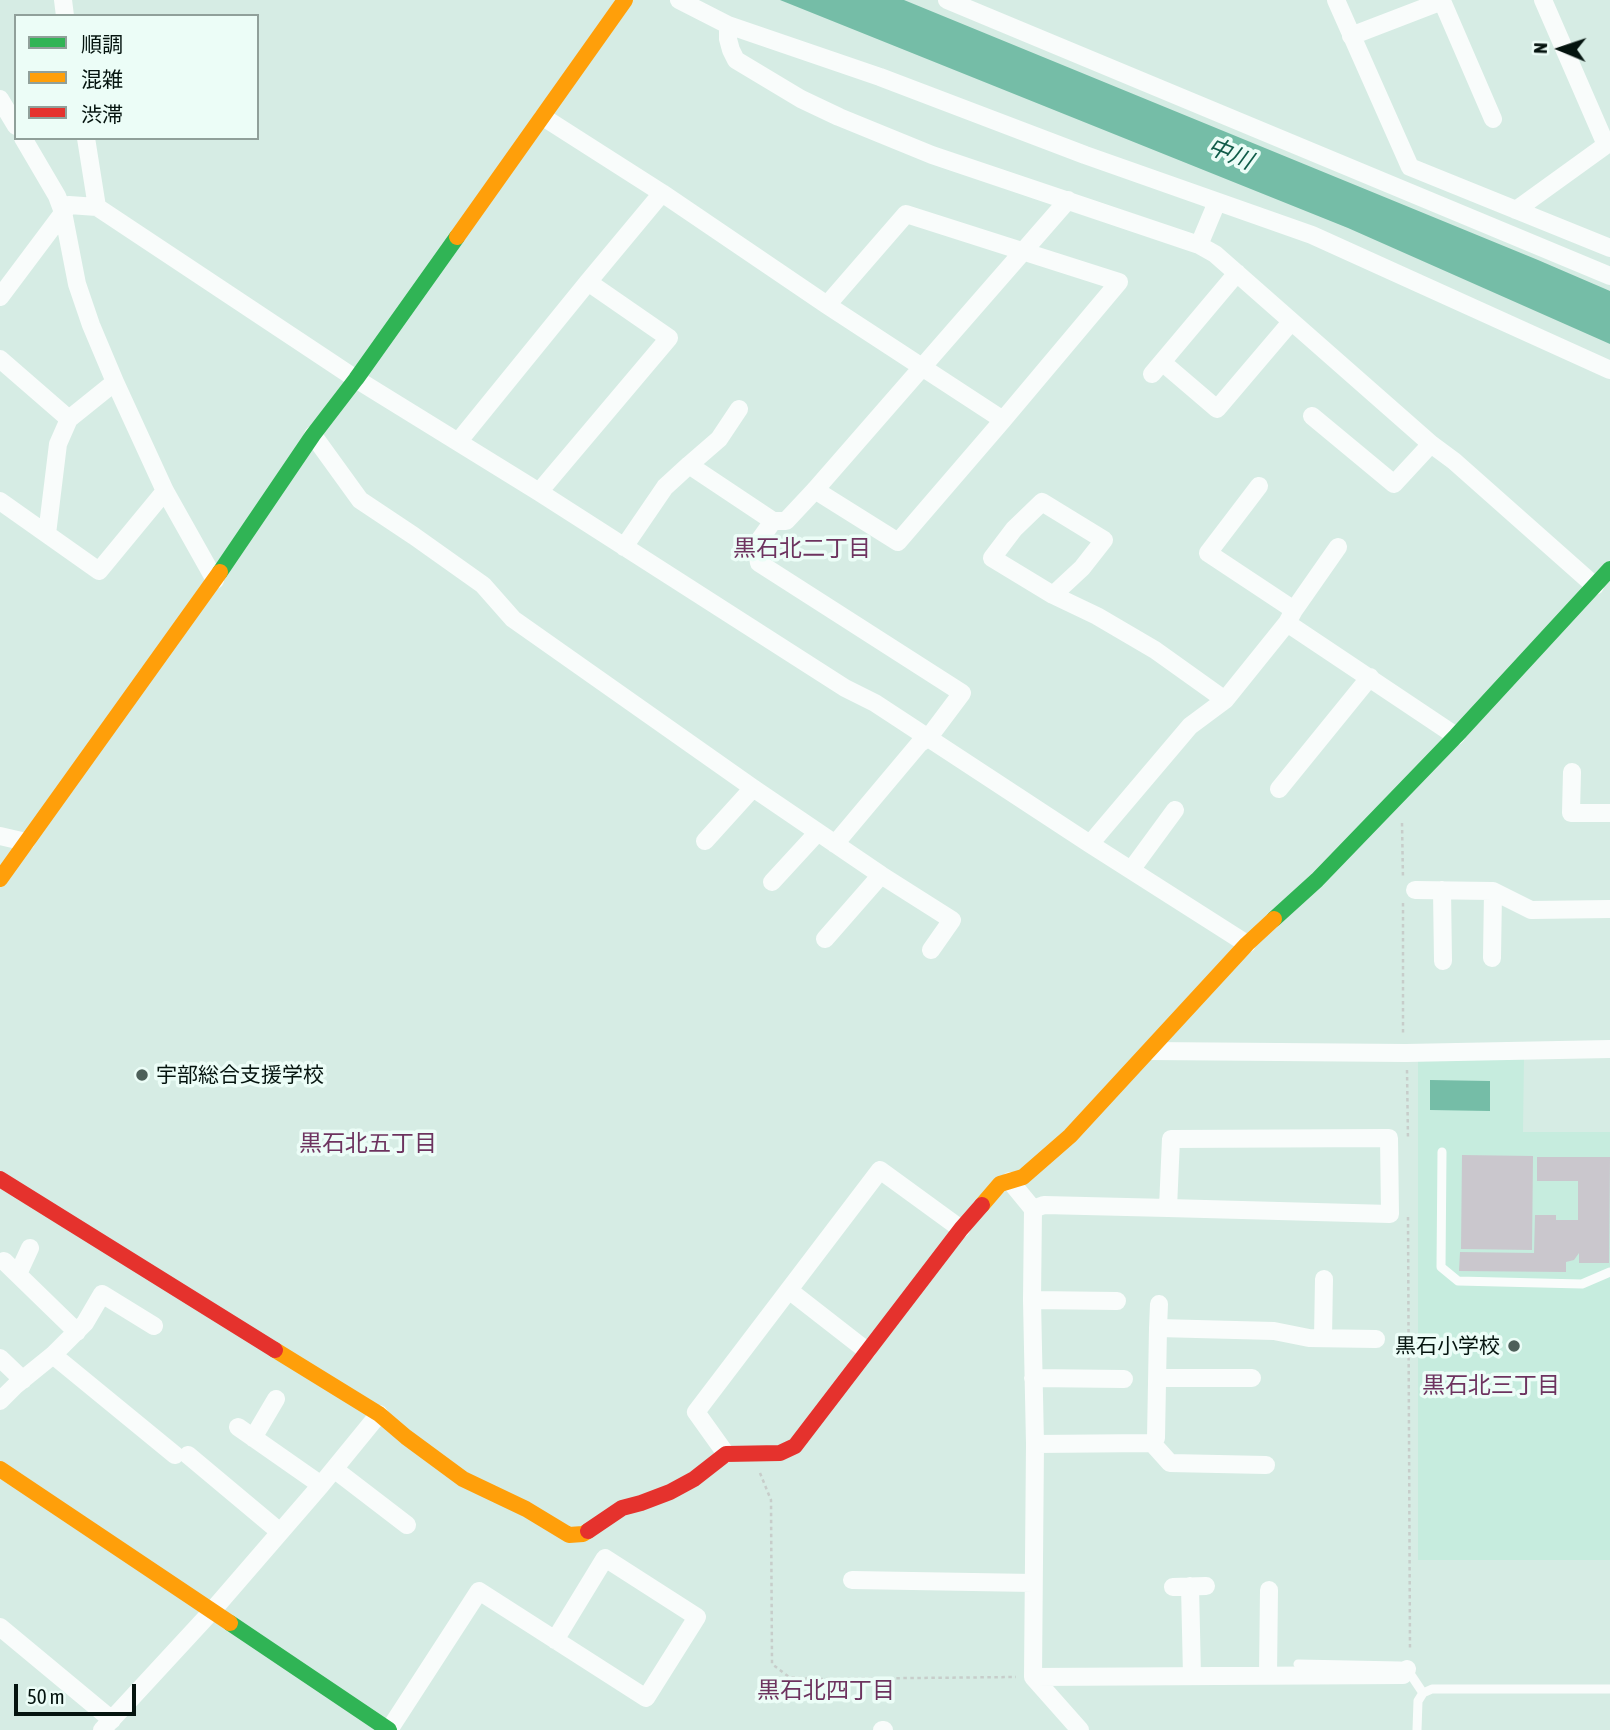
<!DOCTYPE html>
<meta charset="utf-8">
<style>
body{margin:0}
#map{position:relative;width:1610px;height:1730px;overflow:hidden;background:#d6ece4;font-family:"Asap Condensed","Noto Sans JP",sans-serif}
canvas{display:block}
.legend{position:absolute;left:14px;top:14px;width:245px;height:126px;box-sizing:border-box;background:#ecfdf7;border:2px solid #90a09a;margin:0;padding:9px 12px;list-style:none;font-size:21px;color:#05140f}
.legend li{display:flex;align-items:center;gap:14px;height:35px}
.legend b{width:35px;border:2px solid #90a09a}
.north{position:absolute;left:1526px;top:14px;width:70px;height:70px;-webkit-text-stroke:5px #ecfdf7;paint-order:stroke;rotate:272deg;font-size:19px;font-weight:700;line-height:28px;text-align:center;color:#05140f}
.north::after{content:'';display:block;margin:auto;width:24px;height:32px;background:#05140f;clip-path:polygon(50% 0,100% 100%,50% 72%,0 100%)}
.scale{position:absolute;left:14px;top:1684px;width:122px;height:32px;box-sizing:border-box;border:4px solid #05140f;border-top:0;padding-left:9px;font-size:21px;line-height:24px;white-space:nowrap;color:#05140f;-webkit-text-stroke:5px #ecfdf7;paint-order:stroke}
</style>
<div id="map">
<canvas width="1610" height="1730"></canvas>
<ul class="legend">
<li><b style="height:9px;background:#30b455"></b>順調</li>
<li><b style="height:9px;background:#ff9f0a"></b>混雑</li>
<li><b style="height:9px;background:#e5322d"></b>渋滞</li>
</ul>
<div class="north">N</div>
<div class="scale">50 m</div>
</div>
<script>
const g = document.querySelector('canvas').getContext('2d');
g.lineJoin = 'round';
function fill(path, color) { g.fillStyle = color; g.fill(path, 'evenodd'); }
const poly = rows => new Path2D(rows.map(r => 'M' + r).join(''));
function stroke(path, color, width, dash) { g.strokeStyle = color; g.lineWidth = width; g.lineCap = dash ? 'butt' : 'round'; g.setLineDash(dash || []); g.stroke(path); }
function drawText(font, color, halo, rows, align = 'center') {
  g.font = font + ' "Asap Condensed","Noto Sans JP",sans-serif'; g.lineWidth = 7; g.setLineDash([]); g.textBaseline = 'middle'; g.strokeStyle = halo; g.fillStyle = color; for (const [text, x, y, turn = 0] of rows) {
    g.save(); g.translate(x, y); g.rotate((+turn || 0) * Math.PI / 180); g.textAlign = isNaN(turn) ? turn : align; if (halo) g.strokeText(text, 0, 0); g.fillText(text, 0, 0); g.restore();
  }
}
fill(poly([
 [1524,1057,1523,1132,1610,1132,1610,1560,1418,1560,1418,1058]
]), '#c6ecde');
fill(poly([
 [780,0,904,0,1538,260,1610,291,1610,344,1348,228],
 [1430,1080,1490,1081,1490,1111,1430,1110]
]), '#75bda7');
fill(poly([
 [1462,1155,1533,1156,1532,1250,1461,1249],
 [1537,1157,1610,1157,1609,1263,1579,1263,1579,1253,1574,1260,1566,1262,1566,1272,1459,1271,1460,1252,1534,1253,1535,1215,1556,1215,1556,1220,1578,1220,1578,1181,1537,1181]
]), '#cac7cd');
stroke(poly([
 [1402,823,1403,879],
 [1403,903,1403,1036],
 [1407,1070,1408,1140],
 [1408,1217,1410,1651],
 [760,1473,771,1500,772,1664,789,1677,813,1679,1016,1677]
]), '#c7cdca', 2.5, [3.5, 3.5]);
stroke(poly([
 [1442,1152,1441,1267,1458,1281,1582,1284,1610,1272],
 [1298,1664,1400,1666,1407,1669,1423,1693],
 [1417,1730,1418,1701,1423,1693,1432,1689,1610,1689]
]), '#f9fcfb', 9);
stroke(poly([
 [63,0,65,16],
 [679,0,728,25,728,39,731,50,736,60,801,99,839,117,932,155,1199,245,1215,254,1431,444,1454,461,1595,586],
 [947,0,1610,276],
 [1336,0,1410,167,1610,248],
 [728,25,880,77,1085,155,1312,235,1610,370],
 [1351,36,1442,1,1493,119],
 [0,99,16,126],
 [543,117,662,193,827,305,1003,420],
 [23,138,57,196,63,212,77,284,91,325,115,382,165,491,215,580],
 [86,138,97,207],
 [1516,210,1606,145,1543,0],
 [1199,245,1217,202],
 [0,297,69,205,97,207,356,379,539,492,845,688,875,703,1090,844,1247,944],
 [0,359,69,419],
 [1162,362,1217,409,1291,322],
 [1152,374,1237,273],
 [739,409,719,439,689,465,773,521,756,545,759,563,962,693,929,737,919,744,835,844],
 [1312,416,1394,484,1431,444],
 [313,435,360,500,414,536,483,585,513,619,753,788,881,875,952,920,931,950],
 [458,442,588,282,662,193],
 [1259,486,1208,553,1294,610],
 [815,490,898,542,1003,420,1119,282,906,214,827,305],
 [539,492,669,338,588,282],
 [0,501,99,571,165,491],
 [773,521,786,521,815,490,1068,200],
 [47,534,58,444,69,419,115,382],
 [624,547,665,487,689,465],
 [1053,595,1082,568,1104,540,1042,502,1014,529,992,558,1053,595,1097,616,1155,650,1225,700],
 [1287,623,1456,736],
 [1572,772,1571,813,1610,813],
 [1279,789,1370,677],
 [0,836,26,842],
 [705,841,753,788],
 [1090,844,1190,726,1225,700,1287,623,1294,610,1338,547],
 [1131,870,1175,810],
 [772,882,818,832],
 [1415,890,1493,891,1531,910,1610,909],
 [1442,890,1443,961],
 [825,939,881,875],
 [1492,958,1493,891],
 [1150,1051,1406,1053,1610,1049],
 [1010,1181,1033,1209,1032,1300,1035,1444,1033,1677,1080,1730],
 [1033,1209,1044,1205,1168,1208,1390,1214,1389,1138,1171,1139,1168,1208],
 [4,1261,77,1332],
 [18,1274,30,1248],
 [790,1291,867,1351],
 [1032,1300,1117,1301],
 [1158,1328,1159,1304],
 [1323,1338,1324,1279],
 [53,1355,175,1455],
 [0,1358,23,1380],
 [1033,1378,1124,1379],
 [1158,1378,1252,1378],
 [0,1401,16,1385,53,1355,85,1323,102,1294,154,1326],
 [238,1427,321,1485],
 [253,1438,276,1399],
 [1152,1443,1170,1463,1266,1465],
 [1035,1444,1152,1443,1156,1438,1158,1328,1274,1331,1309,1338,1376,1339],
 [726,1454,696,1412,880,1170,961,1229],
 [188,1455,280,1532],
 [334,1469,407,1525],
 [852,1580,1033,1583],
 [1190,1586,1192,1676],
 [1173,1587,1206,1586],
 [0,1627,112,1720],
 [1268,1675,1269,1590],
 [1033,1677,1403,1675,1407,1669],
 [102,1730,212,1611,321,1485,379,1414],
 [389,1730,479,1591,646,1698,697,1617,605,1558,555,1640],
 [882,1730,884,1730]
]), '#f9fcfb', 18);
stroke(poly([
 [220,572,313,435,356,379,457,237],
 [1274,919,1317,880,1456,736,1610,569],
 [230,1623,389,1730]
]), '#30b455', 16);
stroke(poly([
 [457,237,625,0],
 [0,879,220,572],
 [982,1205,1000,1184,1023,1177,1070,1136,1247,944,1274,919],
 [275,1350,379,1414,406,1437,463,1479,526,1509,569,1535,583,1534,588,1531],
 [0,1469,230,1623]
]), '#ff9f0a', 16);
stroke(poly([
 [0,1179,275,1350],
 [588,1531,622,1508,641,1503,670,1492,694,1479,726,1454,780,1453,795,1446,961,1229,982,1205]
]), '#e5322d', 16);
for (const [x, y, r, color] of [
 [142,1075,7,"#4e605a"],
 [1514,1346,7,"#4e605a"]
]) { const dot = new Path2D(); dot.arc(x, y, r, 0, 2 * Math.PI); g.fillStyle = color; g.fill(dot); stroke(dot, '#ecfdf7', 2.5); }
drawText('21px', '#05140f', '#ecfdf7', [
 ["宇部総合支援学校",156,1075],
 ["黒石小学校",1500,1346,"right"]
], 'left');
drawText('italic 23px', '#105c49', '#ecfdf7', [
 ["中川",1230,154,22]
]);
drawText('23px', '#6d335f', '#ecfdf7', [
 ["黒石北二丁目",802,549],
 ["黒石北五丁目",368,1144],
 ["黒石北三丁目",1491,1386],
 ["黒石北四丁目",826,1691]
]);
</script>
